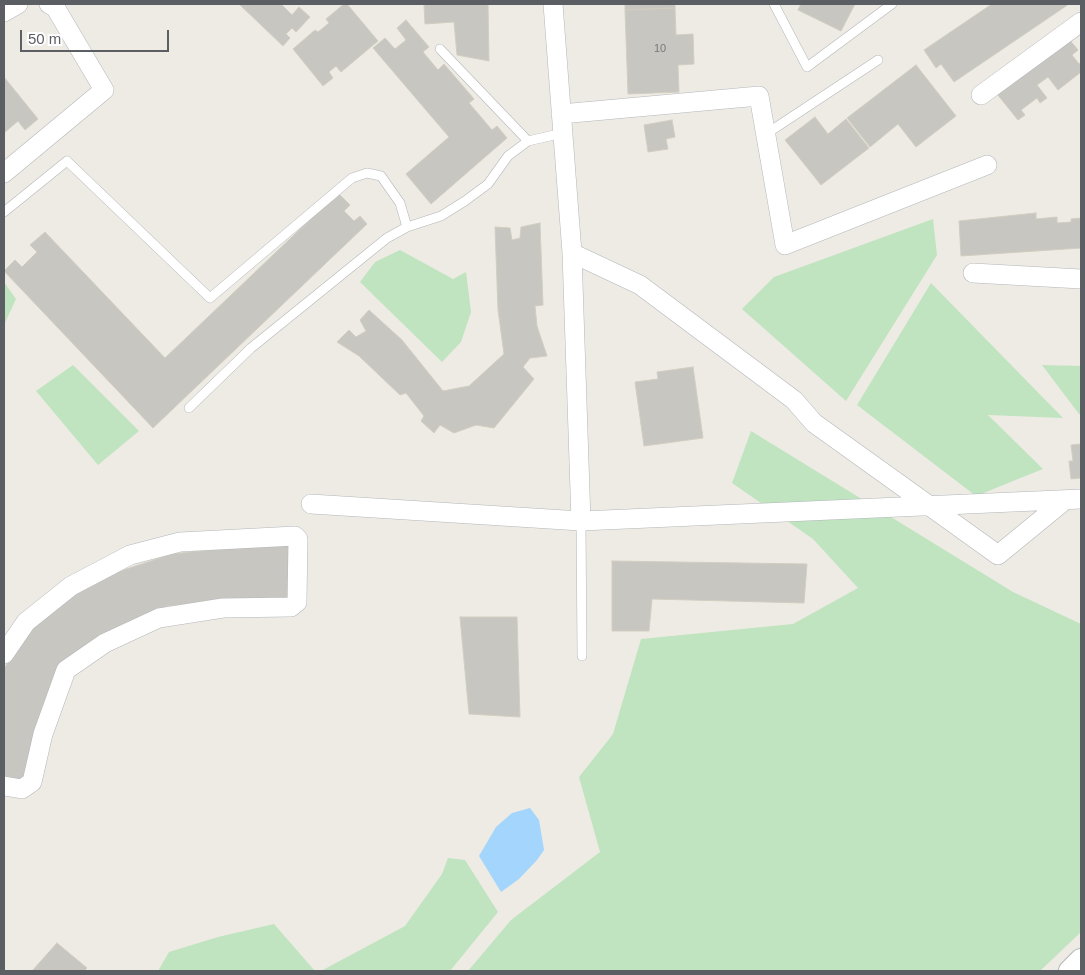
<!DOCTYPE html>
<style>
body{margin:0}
#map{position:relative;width:1085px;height:975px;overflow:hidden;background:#edebe3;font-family:Helvetica,sans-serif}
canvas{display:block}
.frame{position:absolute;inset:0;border:5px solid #5b5f63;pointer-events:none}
.scale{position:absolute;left:20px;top:30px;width:149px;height:22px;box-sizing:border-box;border:2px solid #5b5f63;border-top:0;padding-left:6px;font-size:15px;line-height:18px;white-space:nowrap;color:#5b5f63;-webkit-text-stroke:4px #fff;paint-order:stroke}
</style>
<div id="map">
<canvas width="1085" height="975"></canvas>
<div class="frame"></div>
<div class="scale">50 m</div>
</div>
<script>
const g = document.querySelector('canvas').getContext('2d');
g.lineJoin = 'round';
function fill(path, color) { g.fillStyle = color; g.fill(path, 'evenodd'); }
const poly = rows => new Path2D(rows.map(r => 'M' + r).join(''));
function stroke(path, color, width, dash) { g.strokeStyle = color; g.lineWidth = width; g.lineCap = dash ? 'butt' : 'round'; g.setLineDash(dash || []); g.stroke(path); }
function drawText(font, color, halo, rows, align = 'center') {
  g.font = font + ' Helvetica,sans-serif'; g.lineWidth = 4; g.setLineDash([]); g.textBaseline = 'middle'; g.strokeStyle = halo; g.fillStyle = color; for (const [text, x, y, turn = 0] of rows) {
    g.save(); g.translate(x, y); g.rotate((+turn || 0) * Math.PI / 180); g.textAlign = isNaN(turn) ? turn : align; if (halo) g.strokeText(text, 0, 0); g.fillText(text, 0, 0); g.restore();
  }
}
fill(poly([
 [933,219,937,255,846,401,742,309,774,277],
 [400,250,453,279,466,272,471,312,461,342,442,362,360,282,375,262],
 [4,282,16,299,4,325],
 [931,283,1063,418,988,415,1043,469,976,496,857,405],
 [73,365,139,431,98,465,36,391],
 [1042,365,1081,366,1081,414,1079,414],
 [751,431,1013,592,1081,624,1081,932,1040,971,468,971,511,920,600,852,579,777,613,734,641,639,793,624,858,588,813,539,732,483],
 [448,858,465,860,498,912,450,971,321,971,405,926,442,874],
 [274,924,315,971,158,971,169,952,218,937]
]), '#c0e4c0');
fill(poly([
 [530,808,539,820,544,850,537,860,519,879,501,892,479,856,496,827,512,813]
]), '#a4d5fc');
const building = poly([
 [239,4,281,4,292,15,299,7,310,17,296,32,292,28,286,34,290,38,283,46,239,4],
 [344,4,347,4,378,41,341,72,336,66,329,72,333,78,323,86,293,49,315,30,318,32,329,23,326,19,344,4],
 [424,4,488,4,489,61,457,55,454,22,425,24,424,4],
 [625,4,675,4,675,8,625,10,625,4],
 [801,4,855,4,841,31,798,10,801,4],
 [992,4,1069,4,954,82,941,64,936,68,924,50,992,4],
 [675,8,676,35,693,34,694,64,678,65,679,92,628,94,625,10,675,8],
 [406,20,429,47,423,52,438,70,444,64,474,99,469,103,492,130,497,126,507,138,431,204,406,174,449,137,373,48,385,38,395,49,406,40,397,28,406,20],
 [1069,39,1078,50,1072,55,1079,64,1081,62,1081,72,1058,90,1048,77,1037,85,1047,98,1040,103,1037,98,1021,110,1025,115,1018,120,997,94,1069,39],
 [916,65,956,116,916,147,898,124,870,147,847,118,916,65],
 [4,77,38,119,25,130,18,121,4,133,4,77],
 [815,117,828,134,846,119,869,148,821,185,785,140,815,117],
 [672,120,675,137,666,139,668,149,648,152,644,125,672,120],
 [338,193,350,205,344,211,354,221,360,216,367,224,153,428,4,271,15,260,22,267,37,252,30,245,45,232,165,358,338,193],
 [1036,213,1036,219,1057,217,1057,223,1071,222,1071,219,1081,218,1081,248,961,256,959,221,1036,213],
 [540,223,543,305,535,306,537,326,547,356,530,358,523,367,534,379,494,428,476,425,454,433,440,425,434,433,421,421,424,416,406,393,400,395,359,356,337,342,349,330,356,337,366,331,360,320,369,310,402,340,443,391,469,386,504,354,498,310,495,227,510,228,512,240,520,238,521,227,540,223],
 [693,367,703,438,644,446,635,382,658,379,657,372,693,367],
 [1081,444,1081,478,1071,479,1069,461,1073,461,1071,445,1081,444],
 [294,541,294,602,226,601,167,606,93,642,60,666,25,781,4,776,4,669,24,631,99,578,172,554,294,541],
 [612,561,807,564,804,603,652,599,649,631,612,631,612,561],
 [460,617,517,617,520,717,469,714,460,617],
 [57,943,87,968,84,971,32,971,57,943]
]);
fill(building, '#c8c6c0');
stroke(building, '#d2cdc1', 1);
const service = poly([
 [774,4,807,67,892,4],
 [440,49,528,141],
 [766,134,878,60],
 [4,212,67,161,210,298,352,178,367,173,381,176,400,203,407,227],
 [189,408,251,348,387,238,407,227,441,216,465,201,488,184,508,156,528,141,563,133],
 [581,521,582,656]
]);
const minor = poly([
 [553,4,572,253,581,521],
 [4,12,18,4],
 [981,95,1081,22],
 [561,114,759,96,785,245,987,165],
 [4,173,104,90,55,7,49,4],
 [572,253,640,285,794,400,814,423,998,555,1064,501],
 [973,273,1081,279],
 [311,504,581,521,1081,499],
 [4,654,26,622,71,586,130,555,180,542,295,536,298,539,297,602,291,607,223,608,159,618,105,643,66,670,43,734,32,782,22,789,4,786]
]);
const tertiary = poly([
 [1070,971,1081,960]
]);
stroke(service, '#b3b6ba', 10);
stroke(minor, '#b3b6ba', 20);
stroke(tertiary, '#b3b6ba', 24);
stroke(service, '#fff', 9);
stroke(minor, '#fff', 19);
stroke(tertiary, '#fff', 22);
drawText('11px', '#76797a', null, [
 ["10",660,49]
]);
</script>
